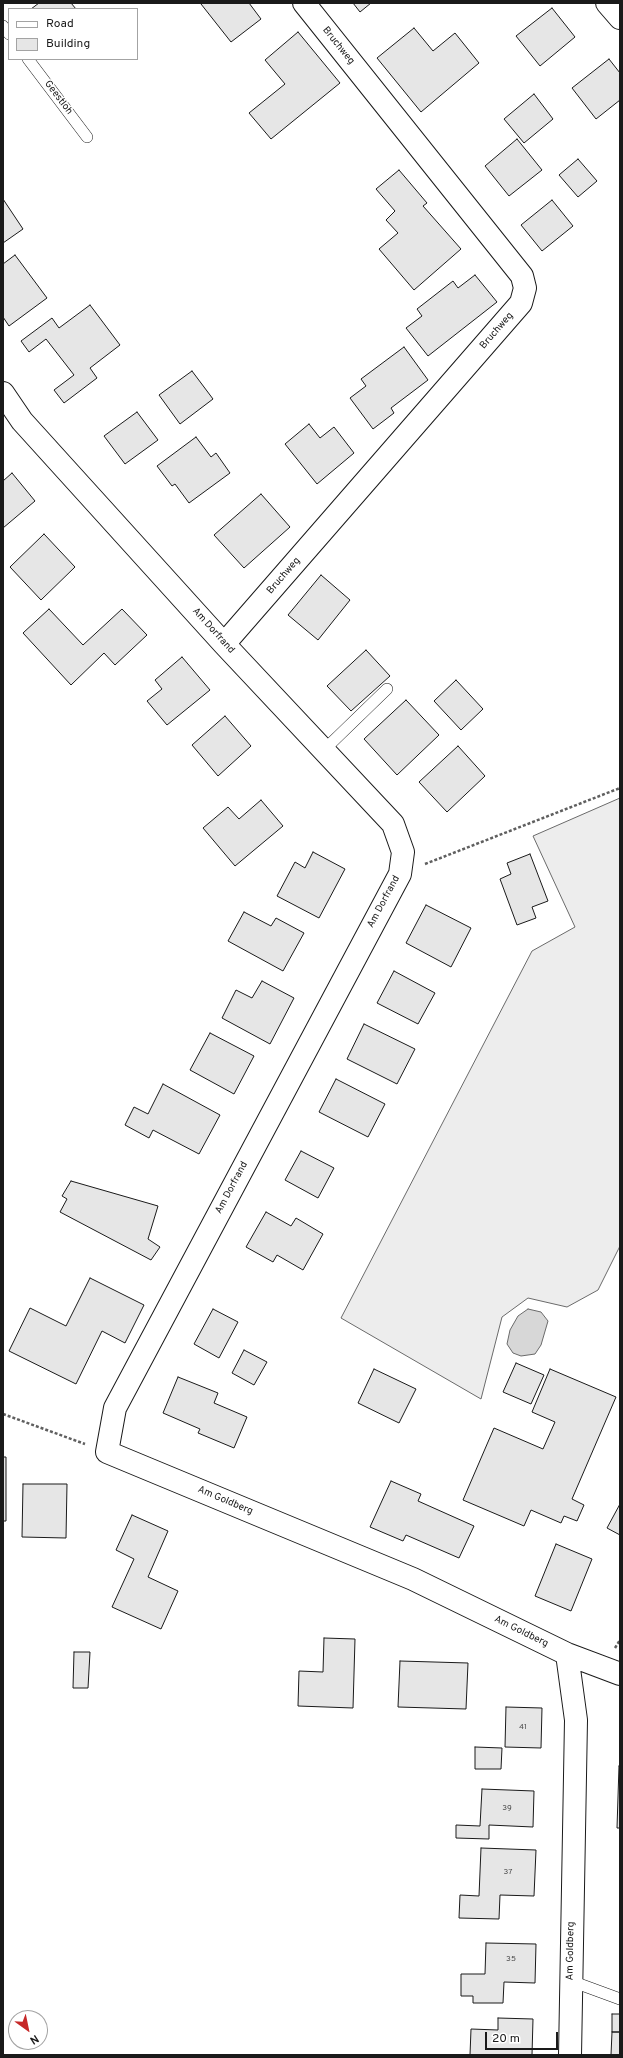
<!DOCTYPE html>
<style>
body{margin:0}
#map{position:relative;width:623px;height:2058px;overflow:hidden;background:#fff;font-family:Overpass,sans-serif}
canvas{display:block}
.frame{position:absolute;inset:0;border:4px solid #1a1a1a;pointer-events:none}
.legend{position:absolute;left:8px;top:8px;width:130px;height:52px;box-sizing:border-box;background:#fff;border:1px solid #a3a3a3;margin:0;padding:5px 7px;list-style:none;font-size:12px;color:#1a1a1a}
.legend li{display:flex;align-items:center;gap:8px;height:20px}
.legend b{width:20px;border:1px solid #a3a3a3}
.north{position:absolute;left:8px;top:2010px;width:40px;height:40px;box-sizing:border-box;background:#fff;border:1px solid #a3a3a3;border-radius:50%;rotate:147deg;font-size:11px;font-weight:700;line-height:16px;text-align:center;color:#1a1a1a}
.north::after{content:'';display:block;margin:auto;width:14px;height:18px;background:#c62828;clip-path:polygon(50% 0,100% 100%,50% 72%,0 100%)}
.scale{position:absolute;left:485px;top:2032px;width:73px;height:18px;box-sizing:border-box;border:2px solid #1a1a1a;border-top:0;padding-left:5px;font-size:12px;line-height:14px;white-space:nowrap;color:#1a1a1a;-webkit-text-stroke:3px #fff;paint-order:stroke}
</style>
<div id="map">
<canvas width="623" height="2058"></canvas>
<div class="frame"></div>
<ul class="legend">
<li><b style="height:5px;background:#fff"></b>Road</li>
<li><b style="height:11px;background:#e6e6e6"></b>Building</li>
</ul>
<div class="north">N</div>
<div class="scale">20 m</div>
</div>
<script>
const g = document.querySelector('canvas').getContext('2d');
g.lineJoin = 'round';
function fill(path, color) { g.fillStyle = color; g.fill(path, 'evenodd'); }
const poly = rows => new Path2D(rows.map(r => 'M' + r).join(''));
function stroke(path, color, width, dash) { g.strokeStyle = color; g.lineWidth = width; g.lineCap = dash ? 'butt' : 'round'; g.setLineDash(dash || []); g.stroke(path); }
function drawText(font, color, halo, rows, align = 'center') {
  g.font = font + ' Overpass,sans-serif'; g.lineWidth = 3; g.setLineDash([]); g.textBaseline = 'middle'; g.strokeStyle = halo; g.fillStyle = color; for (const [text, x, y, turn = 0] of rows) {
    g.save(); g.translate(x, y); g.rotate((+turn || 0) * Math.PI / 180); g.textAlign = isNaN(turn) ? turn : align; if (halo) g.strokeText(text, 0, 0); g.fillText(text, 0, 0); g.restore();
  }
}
const built = poly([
 [620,798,620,1246,598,1290,567,1307,528,1298,502,1317,481,1399,341,1318,532,951,575,927,533,836,620,798]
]);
fill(built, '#ededed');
stroke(built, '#6a6a6a', 1);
const water = poly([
 [528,1309,541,1312,548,1321,541,1345,535,1354,521,1356,513,1353,507,1344,510,1330,518,1316,528,1309]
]);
fill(water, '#d7d7d7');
stroke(water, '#6a6a6a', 1);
const building = poly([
 [39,3,71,3,76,9,31,9,39,3],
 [203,3,249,3,261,19,231,42,201,4,203,3],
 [353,3,371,3,360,12,353,3],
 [552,8,575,37,540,66,516,36,552,8],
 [414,28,433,51,455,33,479,63,421,112,377,58,414,28],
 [298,32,340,83,271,139,249,113,285,84,265,60,298,32],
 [609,59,620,73,620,100,596,119,572,88,609,59],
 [534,94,553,119,524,143,504,119,534,94],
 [517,139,542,170,509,196,485,166,517,139],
 [578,159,597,181,578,197,559,175,578,159],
 [399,170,427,203,423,206,461,249,414,290,379,249,398,233,386,220,395,211,376,189,399,170],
 [3,199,23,229,3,243,3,199],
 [552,200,573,226,542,251,521,225,552,200],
 [15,255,47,298,9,326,3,317,3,264,15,255],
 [475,275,497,302,428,356,406,328,422,316,417,309,453,281,458,288,475,275],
 [90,305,120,345,90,368,97,378,64,403,54,390,74,375,46,339,29,352,21,341,52,318,59,328,90,305],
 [404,347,428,380,391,408,394,413,373,429,350,398,366,386,361,379,404,347],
 [192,371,213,399,180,424,159,395,192,371],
 [137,412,158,440,125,464,104,436,137,412],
 [309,424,320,438,334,427,354,453,317,484,285,444,309,424],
 [196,437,211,457,216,453,230,473,189,503,175,484,172,486,157,466,196,437],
 [12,473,35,501,3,528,3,481,12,473],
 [261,494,290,527,244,568,214,535,261,494],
 [44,534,75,567,41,600,10,567,44,534],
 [321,575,350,600,318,640,288,615,321,575],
 [49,609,83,645,122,609,147,635,115,665,104,653,71,685,23,633,49,609],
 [366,650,390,676,351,711,327,686,366,650],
 [182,657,210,690,167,725,147,701,162,689,155,680,182,657],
 [456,680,483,709,461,730,434,701,456,680],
 [406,700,439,735,397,775,364,739,406,700],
 [225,716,251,746,218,776,192,745,225,716],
 [458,746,485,776,447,812,419,782,458,746],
 [261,800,283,826,235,866,203,828,228,807,239,819,261,800],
 [313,852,345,869,319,918,277,896,295,862,305,868,313,852],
 [530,854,548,901,532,907,536,918,517,925,500,879,511,874,507,863,530,854],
 [426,905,471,928,451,967,406,943,426,905],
 [244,912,271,926,276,918,304,933,283,971,228,941,244,912],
 [394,971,435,993,418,1024,377,1003,394,971],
 [262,981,294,998,270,1044,222,1018,236,990,252,998,262,981],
 [364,1024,415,1049,397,1084,347,1059,364,1024],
 [210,1033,254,1056,234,1094,190,1070,210,1033],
 [336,1079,385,1104,368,1137,319,1112,336,1079],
 [163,1084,220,1115,199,1154,153,1130,149,1138,125,1125,134,1107,148,1114,163,1084],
 [301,1151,334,1168,318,1198,285,1180,301,1151],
 [71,1181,158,1206,148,1239,160,1247,151,1260,60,1212,67,1199,62,1196,71,1181],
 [266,1212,291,1226,296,1218,323,1234,303,1270,277,1255,273,1262,246,1247,266,1212],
 [90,1278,144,1305,125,1343,102,1331,76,1384,9,1351,30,1308,66,1326,90,1278],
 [213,1309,238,1322,219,1358,194,1344,213,1309],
 [244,1350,267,1362,254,1385,232,1373,244,1350],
 [516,1363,544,1375,531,1404,503,1392,516,1363],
 [374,1369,416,1389,399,1423,358,1403,374,1369],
 [550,1369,616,1397,572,1499,584,1505,577,1521,564,1516,561,1523,531,1510,524,1526,463,1500,494,1428,543,1449,555,1422,532,1412,550,1369],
 [178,1377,218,1393,214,1403,247,1417,234,1448,198,1433,200,1429,163,1413,178,1377],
 [3,1457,6,1457,6,1521,3,1521,3,1457],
 [391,1481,421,1494,418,1501,474,1526,459,1558,406,1535,403,1541,370,1527,391,1481],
 [23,1484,67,1484,66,1538,22,1537,23,1484],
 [620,1504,620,1535,607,1528,620,1504],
 [132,1515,168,1531,148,1577,178,1591,161,1629,112,1607,134,1559,116,1550,132,1515],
 [556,1544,592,1559,571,1611,535,1596,556,1544],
 [324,1638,355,1639,353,1708,298,1706,299,1671,323,1672,324,1638],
 [74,1652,90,1652,88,1688,73,1688,74,1652],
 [400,1661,468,1663,466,1709,398,1707,400,1661],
 [506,1707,542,1708,541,1748,505,1747,506,1707],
 [475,1747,502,1748,501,1769,475,1769,475,1747],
 [619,1766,620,1766,620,1828,617,1828,619,1766],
 [482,1789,534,1791,533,1827,489,1825,489,1839,456,1838,456,1825,480,1826,482,1789],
 [481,1848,536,1850,534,1896,500,1895,499,1919,459,1918,460,1895,479,1896,481,1848],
 [486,1943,536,1944,535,1983,504,1982,503,2003,473,2003,473,1996,461,1996,461,1974,485,1974,486,1943],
 [612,2014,620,2014,620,2032,612,2032,612,2014],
 [498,2018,533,2019,532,2055,470,2055,471,2029,498,2030,498,2018],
 [612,2032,620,2032,620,2055,611,2055,612,2032]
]);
fill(building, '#e6e6e6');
stroke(building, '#1a1a1a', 1);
const lane = poly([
 [3,26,9,34],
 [28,59,87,137],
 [324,750,387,689],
 [571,1981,620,1999]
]);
const street = poly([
 [607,3,620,18],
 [3,393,22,421,224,644,393,824,403,852,400,874,115,1408,107,1452,413,1579,567,1654,620,1674],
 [224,644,521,303,525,288,522,276,304,3],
 [567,1654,576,1720,570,2055]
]);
stroke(lane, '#1a1a1a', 12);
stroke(street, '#1a1a1a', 24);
stroke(poly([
 [425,864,620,788],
 [3,1414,85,1444],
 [615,1648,620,1640]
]), '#5f5f5f', 2.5, [3, 2]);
stroke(lane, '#fff', 11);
stroke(street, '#fff', 22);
drawText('8px', '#4d4d4d', null, [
 ["41",523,1727],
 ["39",507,1808],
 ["37",508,1872],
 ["35",511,1959]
]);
drawText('10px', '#1a1a1a', '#fff', [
 ["Bruchweg",338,46,51],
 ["Geestloh",58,98,53],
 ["Bruchweg",497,331,-49],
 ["Bruchweg",284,576,-49],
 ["Am Dorfrand",213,631,48],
 ["Am Dorfrand",384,902,-62],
 ["Am Dorfrand",232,1188,-62],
 ["Am Goldberg",225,1501,23],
 ["Am Goldberg",521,1632,26],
 ["Am Goldberg",571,1951,-89]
]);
</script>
